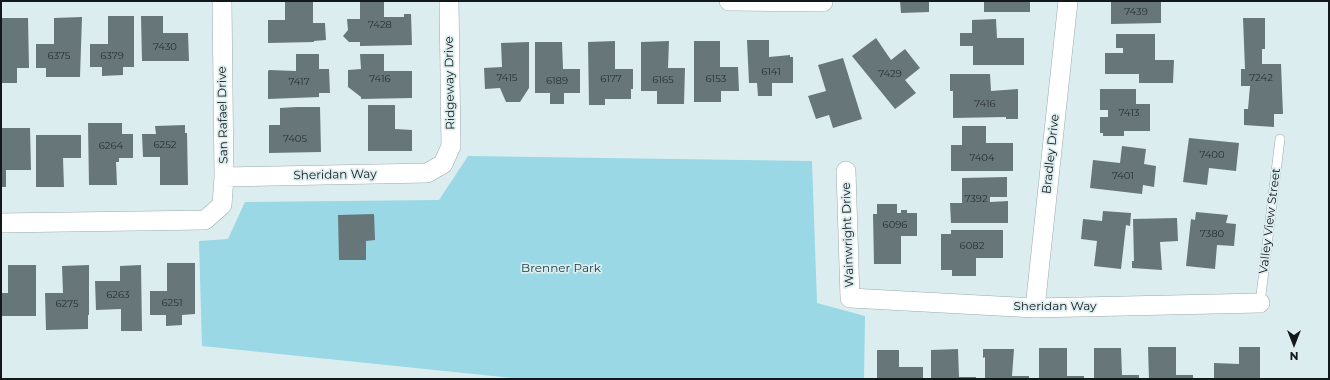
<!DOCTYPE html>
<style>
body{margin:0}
#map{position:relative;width:1330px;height:380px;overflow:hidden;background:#dcedf0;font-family:Montserrat,sans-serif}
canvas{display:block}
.frame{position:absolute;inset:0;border:2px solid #13191a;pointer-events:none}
.north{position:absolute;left:1274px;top:324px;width:40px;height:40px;-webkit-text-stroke:3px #dcedf0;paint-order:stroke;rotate:180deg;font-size:11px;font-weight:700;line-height:16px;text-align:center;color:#13191a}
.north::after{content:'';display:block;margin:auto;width:14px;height:18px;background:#13191a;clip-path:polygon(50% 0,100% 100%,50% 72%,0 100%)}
</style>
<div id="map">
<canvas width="1330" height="380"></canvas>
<div class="frame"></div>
<div class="north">N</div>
</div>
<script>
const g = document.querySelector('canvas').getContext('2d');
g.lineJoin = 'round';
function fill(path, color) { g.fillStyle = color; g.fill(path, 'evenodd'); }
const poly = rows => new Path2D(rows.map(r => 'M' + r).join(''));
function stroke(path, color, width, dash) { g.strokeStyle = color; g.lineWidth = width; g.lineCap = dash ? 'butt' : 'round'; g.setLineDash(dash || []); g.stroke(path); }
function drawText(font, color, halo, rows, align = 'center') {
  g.font = font + ' Montserrat,sans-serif'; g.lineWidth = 3.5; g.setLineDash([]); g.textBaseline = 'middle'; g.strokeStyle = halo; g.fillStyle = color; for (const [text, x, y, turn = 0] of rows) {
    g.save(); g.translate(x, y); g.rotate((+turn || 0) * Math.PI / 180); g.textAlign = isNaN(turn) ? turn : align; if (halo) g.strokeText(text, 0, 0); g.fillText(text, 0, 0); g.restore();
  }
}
fill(poly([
 [468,156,812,161,817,303,865,316,864,379,522,379,202,346,199,241,228,239,245,202,439,200]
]), '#99d8e4');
fill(poly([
 [285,1,313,1,313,23,325,23,326,40,314,41,314,42,268,43,268,20,285,20],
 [360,1,384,1,384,17,404,17,404,14,411,14,412,45,360,46,360,42,349,42,343,36,348,30,347,19,360,19],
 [900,1,929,1,929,12,901,13],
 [984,1,1030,1,1030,12,984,12],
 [1111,1,1161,1,1161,23,1111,24],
 [108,16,134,16,134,67,123,67,123,75,102,76,102,67,90,67,90,44,108,44],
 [141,16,163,16,163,33,188,33,189,61,142,61],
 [82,17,80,77,46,77,46,68,36,68,36,44,54,44,54,18],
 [1,18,28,18,29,68,17,68,17,83,1,83],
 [1243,18,1265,18,1265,49,1262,49,1262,64,1281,64,1283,114,1274,114,1274,127,1244,125,1244,109,1248,109,1250,86,1241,86,1241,69,1245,69],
 [996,19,997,38,1024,38,1024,65,973,65,973,46,960,46,960,33,972,33,972,20],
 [1116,34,1155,34,1155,60,1174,60,1173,83,1139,83,1139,74,1105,74,1105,53,1123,53,1123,48,1116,48],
 [876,38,891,60,905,49,920,68,905,80,916,93,895,109,852,56],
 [747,40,769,40,769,57,790,55,790,57,793,57,793,83,772,83,772,96,758,96,757,83,749,83],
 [615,41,615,69,633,69,633,89,631,89,631,99,605,99,605,105,589,105,588,42],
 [669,41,668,68,685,68,684,104,657,104,657,91,641,91,641,42],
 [694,41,720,41,720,67,738,67,739,91,721,91,721,102,694,102],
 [529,42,529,88,520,102,506,102,500,88,485,89,484,68,502,67,501,43],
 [535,42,562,42,563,69,580,69,580,93,564,93,564,104,550,104,550,93,535,93],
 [296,54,319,54,319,69,329,69,330,93,319,93,319,97,268,99,268,71,269,70,296,71],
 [360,54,384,54,384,71,412,71,412,98,361,99,361,97,348,87,348,70,361,69],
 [843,58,862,119,833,128,829,115,816,119,808,96,826,91,818,65],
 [950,74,990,74,991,91,1018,89,1018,119,1006,119,1006,117,953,118,953,91,950,91],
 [1100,89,1136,89,1136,104,1150,104,1150,131,1124,131,1124,136,1103,136,1103,133,1100,133,1100,117,1108,117,1108,110,1100,110],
 [368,105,395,105,395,129,412,130,412,151,368,151],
 [296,107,320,107,321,152,269,153,269,125,280,125,280,108],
 [88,123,122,123,122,134,133,134,133,158,119,158,119,162,116,162,117,185,89,185],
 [185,125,185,133,187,133,188,185,160,185,160,157,143,157,142,134,156,134,155,126],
 [962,126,986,126,986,143,1013,143,1013,171,951,171,951,145,962,145],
 [1,128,30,128,31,170,6,170,6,187,1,187],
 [36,135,81,135,81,158,63,158,64,187,36,187],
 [1189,138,1239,143,1236,171,1209,168,1207,185,1183,182],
 [1122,146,1146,149,1144,164,1156,166,1154,187,1143,185,1142,194,1090,188,1093,160,1120,163],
 [1007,177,1007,197,990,197,990,202,1008,201,1008,223,951,223,950,203,962,203,962,178],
 [877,204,897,204,897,213,901,213,901,210,907,210,907,213,917,213,917,236,901,236,901,264,874,264,873,214,877,214],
 [1103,211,1131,213,1130,226,1126,225,1121,269,1094,266,1097,241,1081,239,1083,219,1102,221],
 [1196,212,1228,215,1226,223,1236,224,1234,246,1217,245,1215,269,1186,266,1191,219,1195,220],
 [374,214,375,240,366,241,366,260,339,260,338,215],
 [1177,218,1178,241,1160,242,1162,270,1132,268,1132,261,1134,261,1133,219],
 [951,230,1003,230,1003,258,976,258,976,276,952,276,952,270,941,270,941,234,951,234],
 [167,263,195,263,195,314,182,315,182,325,166,326,166,315,150,315,150,291,167,291],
 [8,265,36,265,36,316,1,316,1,293,8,293],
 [89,265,89,315,88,315,88,329,46,330,45,293,63,293,62,266],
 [141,265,142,331,121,331,121,309,96,310,95,281,120,281,120,266],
 [1148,347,1176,347,1176,375,1193,375,1193,379,1149,379],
 [1239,347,1260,347,1260,379,1214,379,1214,363,1239,364],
 [1039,348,1067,348,1067,376,1084,376,1084,379,1039,379],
 [1094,348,1121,348,1122,375,1139,375,1139,379,1094,379],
 [958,349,959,377,976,377,976,379,931,379,931,350],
 [983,349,1014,349,1012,376,1029,376,1029,379,985,379,985,357,983,358],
 [877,350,899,350,899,367,923,367,923,379,877,379]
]), '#677679');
const service = poly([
 [1260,303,1280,139]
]);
const minor = poly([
 [729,1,823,2,823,1],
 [846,171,850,298,1035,308,1260,303],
 [224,177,427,173,443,164,451,146,449,1],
 [1,223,205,220,222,205,224,177,222,1],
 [1035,308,1068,1]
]);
stroke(service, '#9aa9ac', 10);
stroke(minor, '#9aa9ac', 20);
stroke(service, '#fff', 9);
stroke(minor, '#fff', 19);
drawText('10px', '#283032', null, [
 ["7439",1136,12],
 ["7428",380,25],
 ["7430",165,47],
 ["6375",59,56],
 ["6379",112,56],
 ["6141",771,72],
 ["7429",890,74],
 ["7415",507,78],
 ["7242",1261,78],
 ["7416",380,79],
 ["6177",611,79],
 ["6153",716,79],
 ["6165",663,80],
 ["6189",557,81],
 ["7417",299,82],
 ["7416",985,104],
 ["7413",1129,113],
 ["7405",295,139],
 ["6252",165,145],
 ["6264",111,146],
 ["7400",1212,155],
 ["7404",982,158],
 ["7401",1123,176],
 ["7392",976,199],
 ["6096",895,225],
 ["7380",1212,234],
 ["6082",972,246],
 ["6263",118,295],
 ["6251",172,303],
 ["6275",67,304]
]);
drawText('12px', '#13191a', '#dcedf0', [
 ["Ridgeway Drive",450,83,-91],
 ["San Rafael Drive",223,115,-91],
 ["Bradley Drive",1051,154,-84],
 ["Sheridan Way",335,175,-1],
 ["Valley View Street",1270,221,-83],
 ["Wainwright Drive",848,235,-92],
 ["Sheridan Way",1055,306]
]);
drawText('12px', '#18383e', '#dcedf0', [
 ["Brenner Park",561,268]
]);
</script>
